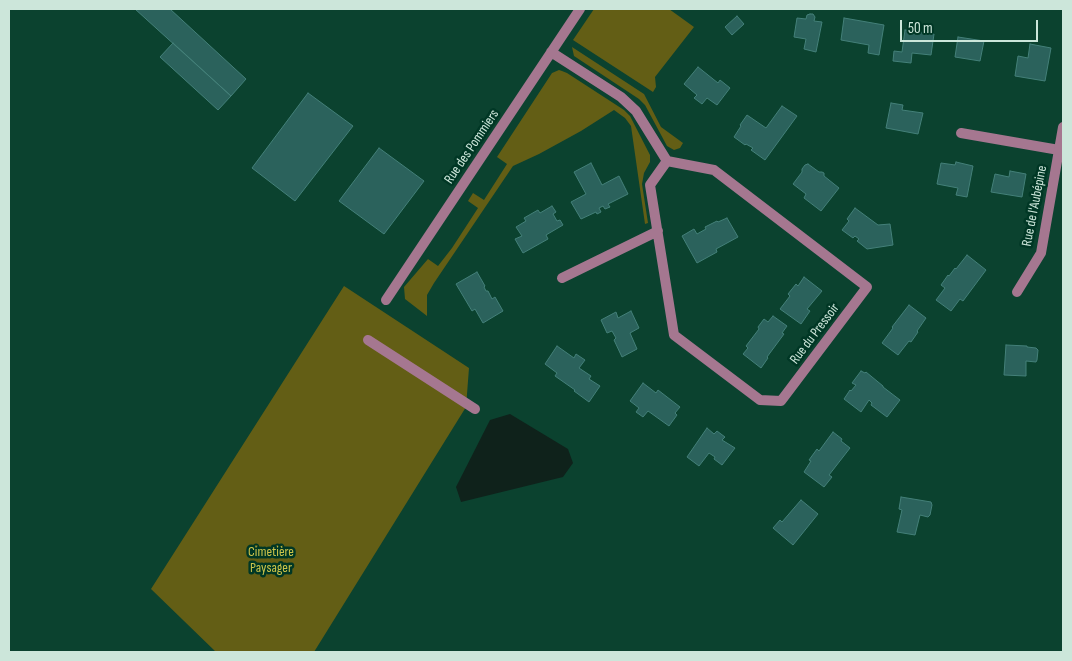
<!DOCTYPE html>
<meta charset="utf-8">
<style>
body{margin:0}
#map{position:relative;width:1072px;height:661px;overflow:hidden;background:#0b422f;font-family:"Sofia Sans Condensed",sans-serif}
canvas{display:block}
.frame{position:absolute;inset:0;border:10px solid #cce6da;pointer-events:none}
.scale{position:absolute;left:900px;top:20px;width:138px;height:22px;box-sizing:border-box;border:2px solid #cce6da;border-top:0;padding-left:6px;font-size:15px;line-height:18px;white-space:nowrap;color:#cce6da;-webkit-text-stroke:4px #003725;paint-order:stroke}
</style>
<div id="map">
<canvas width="1072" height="661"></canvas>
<div class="frame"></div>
<div class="scale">50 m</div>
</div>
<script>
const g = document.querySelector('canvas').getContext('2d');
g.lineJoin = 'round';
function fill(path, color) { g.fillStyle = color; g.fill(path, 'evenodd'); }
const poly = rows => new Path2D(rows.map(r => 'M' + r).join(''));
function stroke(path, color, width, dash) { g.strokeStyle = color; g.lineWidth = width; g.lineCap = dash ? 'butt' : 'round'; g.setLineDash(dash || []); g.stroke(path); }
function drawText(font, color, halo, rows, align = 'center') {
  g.font = font + ' "Sofia Sans Condensed",sans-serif'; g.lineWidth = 5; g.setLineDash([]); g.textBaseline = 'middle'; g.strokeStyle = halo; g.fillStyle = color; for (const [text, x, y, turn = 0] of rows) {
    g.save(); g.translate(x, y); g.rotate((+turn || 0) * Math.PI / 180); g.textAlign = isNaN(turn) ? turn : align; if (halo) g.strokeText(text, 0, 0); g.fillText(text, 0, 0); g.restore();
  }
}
fill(poly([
 [594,9,669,9,694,27,655,77,656,87,653,92,573,40],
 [572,47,644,94,661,127,683,143,680,148,674,150,667,146,645,105,639,99,574,56],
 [559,70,562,71,567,73,624,110,630,116,650,155,650,162,644,173,642,184,648,223,645,224,631,126,625,118,614,110,581,131,539,154,513,166,434,283,427,295,427,316,405,299,404,287,428,259,438,266,452,248,478,208,468,201,473,193,484,200,507,164,497,157,552,73],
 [344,286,469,368,466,407,314,652,216,652,151,589]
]), '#635e15');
fill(poly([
 [510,414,568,449,573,463,563,477,461,502,456,487,490,420]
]), '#0f221b');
const building = poly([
 [135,9,170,9,246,79,231,96,135,9],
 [810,14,813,14,815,17,814,21,822,22,816,52,804,49,806,39,794,37,797,18,806,19,807,15,810,14],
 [737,16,744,24,732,35,725,27,737,16],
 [844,18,884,25,879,55,868,53,869,45,841,40,844,18],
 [905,30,934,34,931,55,912,53,911,63,893,61,894,51,902,52,905,30],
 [958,37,984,41,980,61,955,57,958,37],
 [173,43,231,96,218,110,160,57,173,43],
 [1030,44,1051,48,1045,81,1015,76,1018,56,1028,58,1030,44],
 [698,67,718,83,720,80,730,88,717,105,707,98,702,104,694,98,697,95,684,84,698,67],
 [308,93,353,126,295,201,252,168,308,93],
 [891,103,903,105,902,110,923,113,918,134,886,128,891,103],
 [782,106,797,116,765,160,751,150,753,148,746,144,745,145,734,137,741,126,740,125,747,115,766,128,782,106],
 [379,148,424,181,384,234,339,201,379,148],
 [956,162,973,166,967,197,956,195,958,188,937,184,941,163,955,165,956,162],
 [591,163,602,185,619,176,628,194,608,204,610,207,605,209,603,206,599,208,601,212,597,214,596,212,581,219,571,202,586,194,574,172,591,163],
 [808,164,819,172,822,172,824,173,824,176,839,188,821,211,804,198,806,194,793,184,802,172,802,169,805,165,808,164],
 [1010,171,1026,174,1022,197,991,192,995,174,1009,177,1010,171],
 [552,206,556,212,553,214,557,221,560,220,563,225,546,235,548,239,523,253,515,239,522,236,516,227,526,221,524,218,538,210,540,213,552,206],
 [855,208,878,225,890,224,893,245,867,249,857,241,859,239,855,236,853,238,842,230,849,221,847,219,855,208],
 [727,218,738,237,716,249,717,252,697,263,682,236,694,229,697,234,706,229,705,227,717,221,718,222,727,218],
 [967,255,986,270,963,301,960,299,951,311,936,300,945,288,941,285,948,275,949,276,955,268,956,269,967,255],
 [477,272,485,286,484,287,486,291,488,291,492,299,495,297,503,311,483,323,475,309,472,311,456,284,477,272],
 [804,277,822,291,807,309,810,311,801,324,780,309,790,296,788,294,796,284,798,286,804,277],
 [909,305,926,318,917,331,918,332,911,342,909,341,898,355,882,343,893,328,892,327,909,305],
 [631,311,639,328,630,333,637,349,622,357,614,340,616,338,612,331,607,333,601,320,616,312,618,318,631,311],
 [773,316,787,326,782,333,784,334,767,357,768,358,761,368,743,354,748,348,746,346,759,329,758,327,764,319,768,322,773,316],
 [1006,345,1027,346,1027,347,1036,348,1038,350,1037,360,1036,362,1026,361,1026,376,1004,375,1006,345],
 [557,346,574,358,576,354,585,360,579,368,591,376,589,379,600,386,589,402,574,391,575,390,555,376,557,373,545,364,557,346],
 [861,371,865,373,866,372,883,386,883,387,900,400,887,417,871,405,872,403,869,400,861,412,844,399,850,390,851,391,856,385,852,383,861,371],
 [643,383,656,393,658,390,680,407,675,413,677,415,669,426,648,411,643,417,636,412,639,408,630,401,643,383],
 [707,428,714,434,717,431,725,437,722,440,735,448,722,465,714,459,715,457,709,453,699,466,687,457,707,428],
 [833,432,842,439,841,441,850,448,829,475,832,477,824,487,804,472,811,461,809,460,817,449,819,451,833,432],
 [901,497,931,502,932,505,930,515,928,517,920,515,915,535,897,532,902,510,899,509,901,497],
 [801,500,818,514,793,545,773,528,780,520,782,522,801,500]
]);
fill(building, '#2b625c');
stroke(building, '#448079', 1);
stroke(poly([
 [961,133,1059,150],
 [368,340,475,409]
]), '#a57790', 10);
stroke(poly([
 [551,52,621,97,636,111,667,161,714,170,867,287,781,401,760,400,674,335,650,185,667,161],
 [562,278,658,231],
 [1017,292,1041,253,1063,127],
 [386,300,580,9]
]), '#a57790', 10);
drawText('14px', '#cce6da', '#003725', [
 ["Rue des Pommiers",472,147,-56],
 ["Rue de l'Aubépine",1035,206,-79],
 ["Rue du Pressoir",815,334,-53]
]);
drawText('14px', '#cdc54b', '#003725', [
 ["Cimetière",271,552],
 ["Paysager",271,568]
]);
</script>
